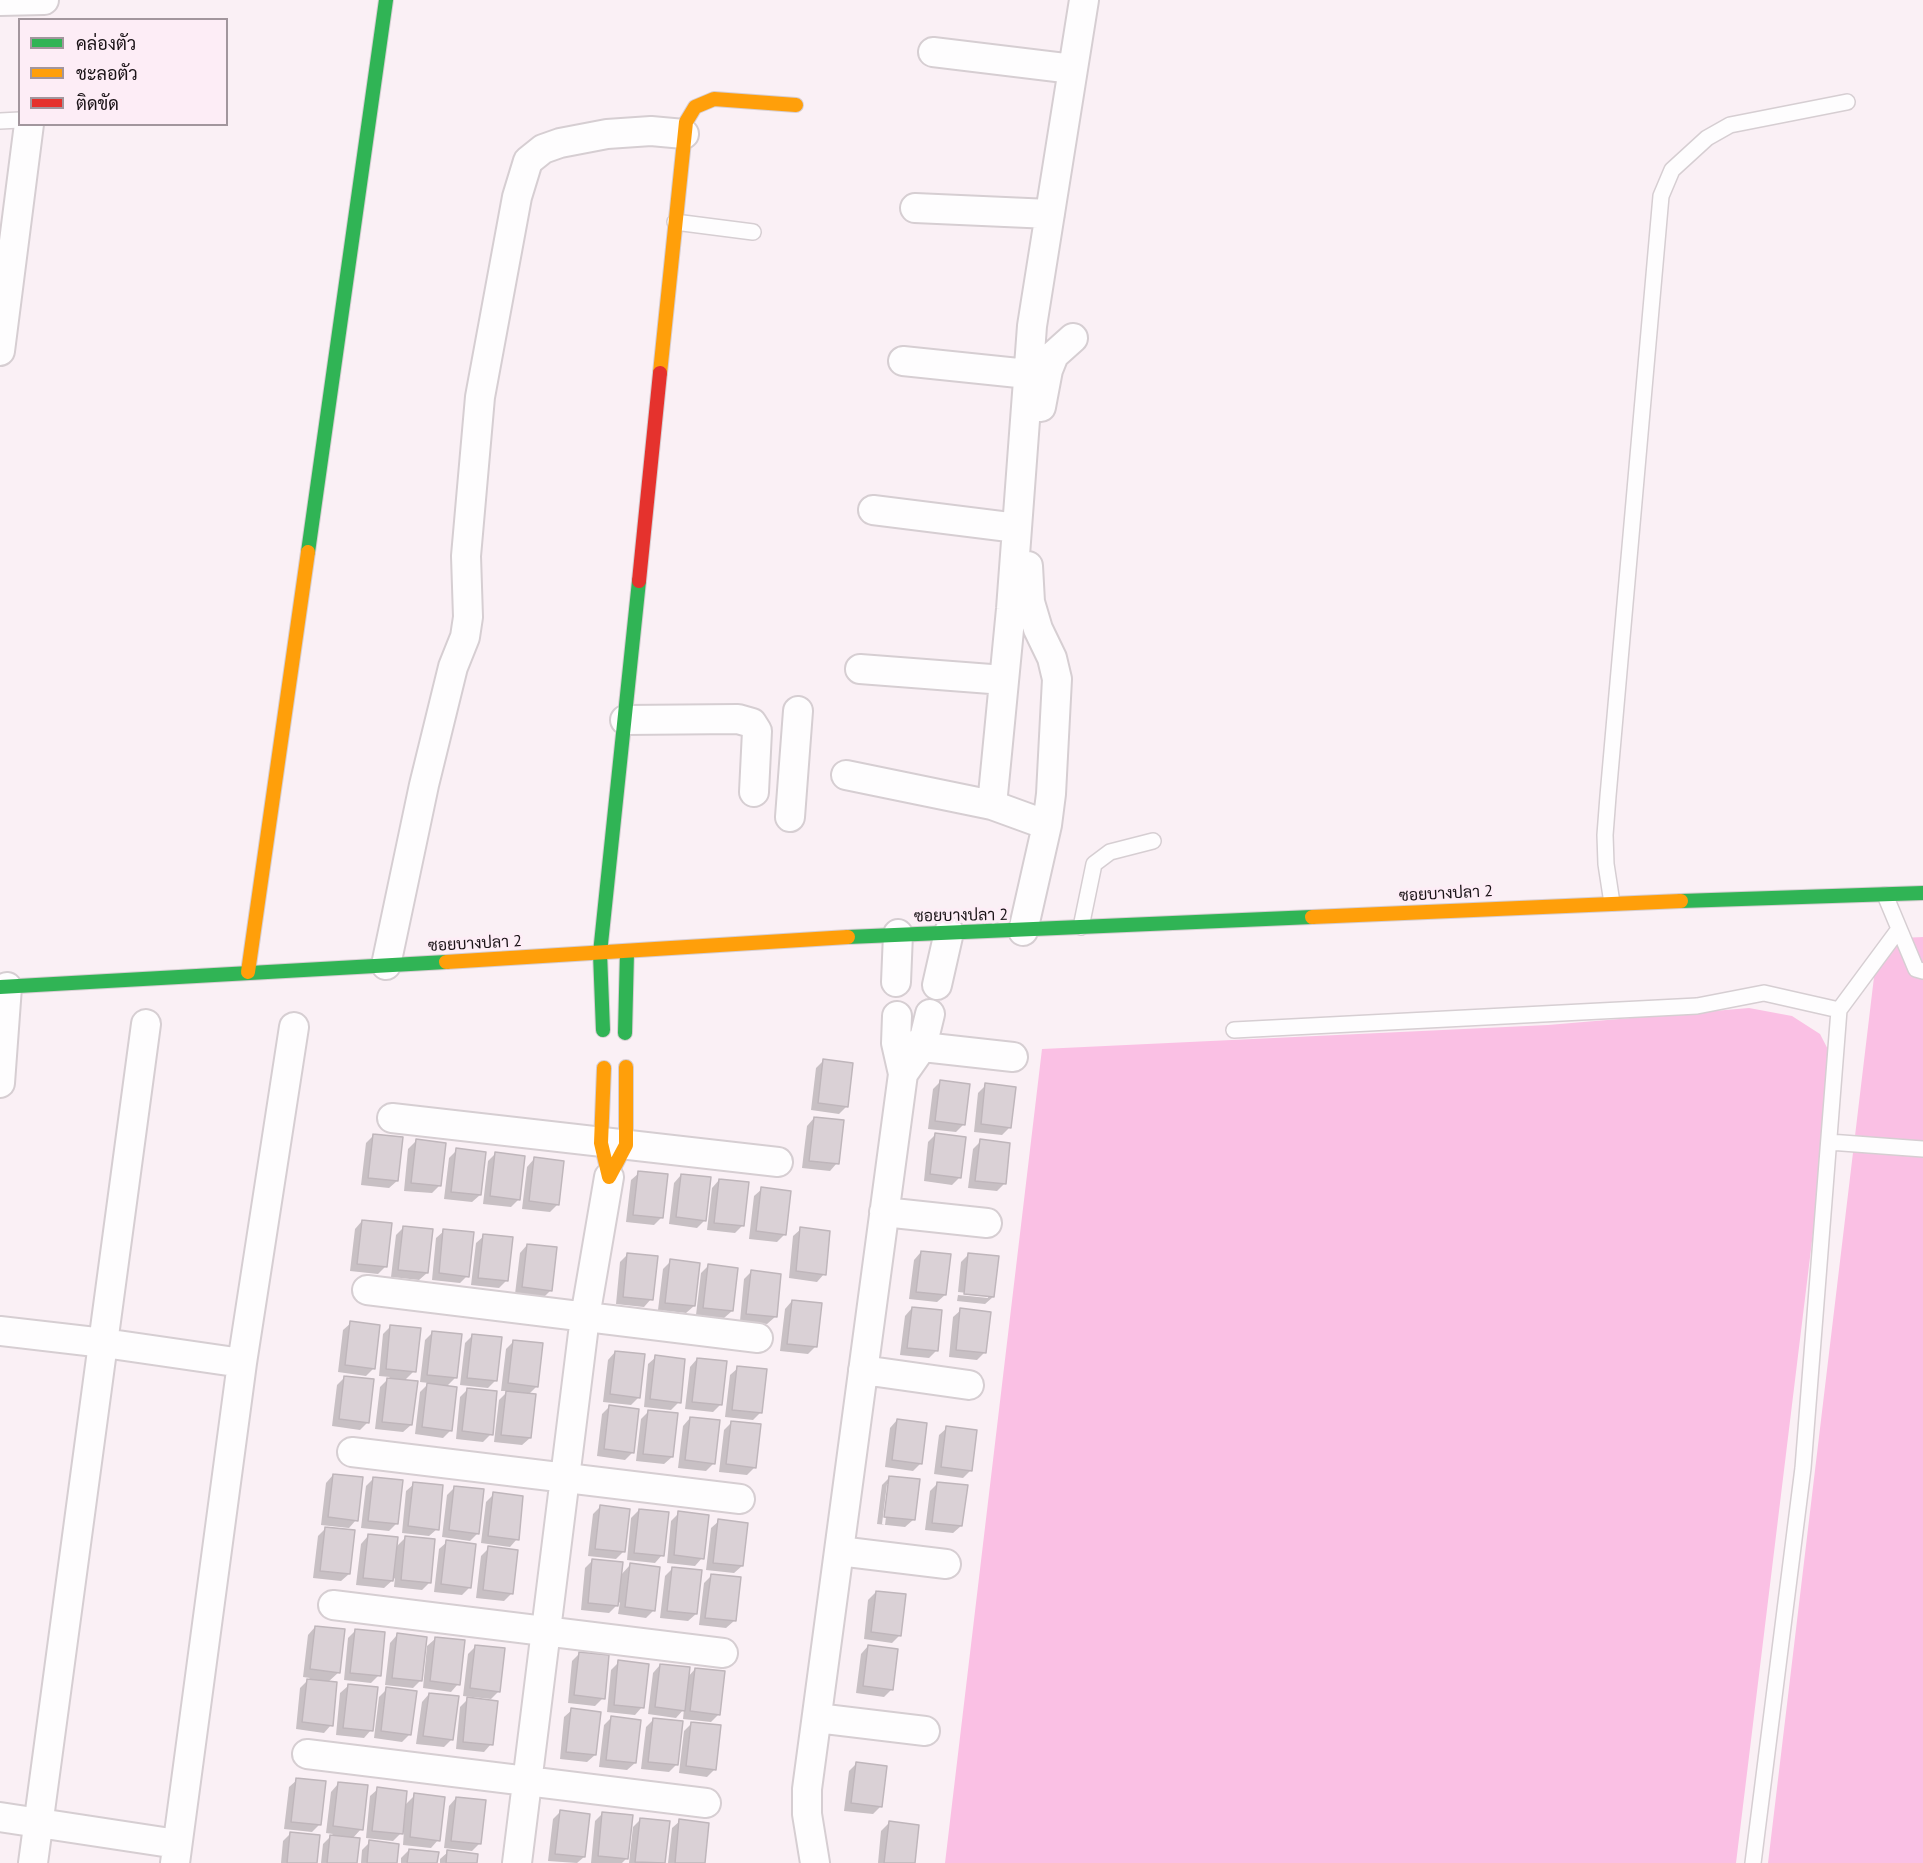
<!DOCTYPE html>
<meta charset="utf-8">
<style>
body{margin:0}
#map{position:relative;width:1923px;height:1863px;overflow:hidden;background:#faf0f5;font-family:"PT Sans",Sarabun,sans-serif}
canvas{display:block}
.legend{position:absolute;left:18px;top:18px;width:210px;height:108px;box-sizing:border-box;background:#fdedf6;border:2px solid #a2969d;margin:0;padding:8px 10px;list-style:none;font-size:18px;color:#1a1317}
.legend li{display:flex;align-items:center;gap:12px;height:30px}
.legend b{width:30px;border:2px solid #a2969d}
</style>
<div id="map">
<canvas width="1923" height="1863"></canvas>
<ul class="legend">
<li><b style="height:8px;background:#30b455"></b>คล่องตัว</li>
<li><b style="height:8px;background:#ff9f0a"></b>ชะลอตัว</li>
<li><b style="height:8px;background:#e5322d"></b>ติดขัด</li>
</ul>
</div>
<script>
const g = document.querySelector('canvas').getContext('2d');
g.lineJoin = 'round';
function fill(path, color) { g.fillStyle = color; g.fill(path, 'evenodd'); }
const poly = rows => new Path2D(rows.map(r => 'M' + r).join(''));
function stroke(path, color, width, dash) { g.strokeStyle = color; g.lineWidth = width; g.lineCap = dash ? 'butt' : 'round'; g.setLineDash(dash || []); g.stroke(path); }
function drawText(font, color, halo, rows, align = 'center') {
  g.font = font + ' "PT Sans",Sarabun,sans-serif'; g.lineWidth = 6; g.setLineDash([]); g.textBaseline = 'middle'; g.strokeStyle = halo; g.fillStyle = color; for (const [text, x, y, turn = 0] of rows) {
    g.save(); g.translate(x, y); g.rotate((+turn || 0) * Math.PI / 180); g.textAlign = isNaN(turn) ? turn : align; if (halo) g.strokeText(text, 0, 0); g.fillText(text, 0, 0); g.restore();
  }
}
fill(poly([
 [1923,937,1923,1863,1768,1863,1877,952,1901,938],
 [1749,1008,1792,1016,1820,1034,1834,1061,1736,1863,945,1863,1042,1049,1548,1025]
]), '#fac0e4');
fill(poly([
 [823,1061,847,1106,839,1114,811,1110,816,1068],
 [940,1082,964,1124,956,1132,928,1129,933,1089],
 [986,1085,1009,1128,1002,1135,974,1132,978,1093],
 [814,1118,837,1163,830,1171,802,1168,807,1126],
 [936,1134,960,1177,952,1185,924,1181,928,1142],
 [374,1135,397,1181,389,1188,361,1185,366,1143],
 [416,1141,439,1186,432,1193,404,1191,408,1149],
 [981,1141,1004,1184,997,1191,968,1188,973,1149],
 [457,1150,480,1195,472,1202,444,1199,449,1158],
 [495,1154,519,1199,511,1207,483,1204,488,1161],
 [534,1159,558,1204,550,1212,522,1209,527,1167],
 [639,1173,662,1217,654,1225,626,1222,631,1180],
 [681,1175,705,1220,697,1228,669,1224,674,1183],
 [719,1180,743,1225,735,1233,707,1230,712,1188],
 [762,1189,785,1234,777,1242,749,1239,754,1196],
 [362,1221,386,1266,378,1274,350,1271,355,1229],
 [404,1227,427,1273,419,1280,391,1277,396,1235],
 [801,1229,824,1274,817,1282,789,1278,793,1236],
 [444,1231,467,1276,460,1283,432,1280,436,1238],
 [484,1236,507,1280,499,1288,471,1285,476,1243],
 [527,1245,551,1290,543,1298,515,1294,520,1253],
 [921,1252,945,1295,937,1302,909,1299,914,1260],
 [628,1254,651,1299,644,1307,616,1304,620,1262],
 [969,1254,993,1297,985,1304,957,1301,958,1295,988,1298,988,1295,958,1292,961,1262],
 [671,1261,694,1306,686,1313,658,1310,663,1269],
 [708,1266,732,1311,724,1318,696,1315,701,1273],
 [751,1272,775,1317,767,1324,740,1321,744,1279],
 [792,1301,816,1346,808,1354,780,1351,785,1309],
 [912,1308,936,1351,929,1358,900,1355,905,1316],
 [961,1310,985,1352,977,1360,949,1357,953,1317],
 [351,1323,374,1368,366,1376,338,1372,343,1330],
 [391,1326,414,1371,404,1381,411,1425,403,1432,375,1429,380,1387,390,1377,379,1376,383,1334],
 [432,1333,455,1378,446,1387,451,1430,443,1438,415,1434,420,1392,429,1383,420,1382,425,1340],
 [473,1335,496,1380,488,1388,460,1385,465,1343],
 [514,1341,537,1386,528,1395,530,1438,522,1445,494,1442,499,1400,508,1391,501,1391,506,1349],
 [615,1352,639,1397,631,1405,603,1402,608,1360],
 [656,1357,679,1402,671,1410,644,1407,648,1364],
 [697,1359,720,1405,713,1412,685,1409,690,1367],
 [738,1368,761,1412,753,1420,725,1417,730,1375],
 [345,1377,368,1422,360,1430,332,1426,337,1385],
 [468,1389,491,1434,483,1442,456,1439,460,1397],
 [609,1407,633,1452,625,1460,597,1456,602,1414],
 [649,1411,672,1457,664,1464,636,1461,641,1419],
 [690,1418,714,1463,706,1471,678,1468,683,1426],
 [897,1420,921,1463,913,1471,885,1467,890,1428],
 [732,1422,755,1467,747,1475,719,1472,724,1430],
 [947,1428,971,1470,963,1478,934,1474,939,1435],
 [333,1475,356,1520,349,1528,321,1525,326,1483],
 [890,1477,913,1520,905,1527,877,1524,882,1485],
 [887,1484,890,1484,885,1525,882,1524],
 [374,1478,397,1523,389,1531,361,1528,366,1486],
 [938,1483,961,1526,953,1533,925,1530,930,1491],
 [414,1484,437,1529,429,1536,402,1533,406,1491],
 [454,1488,478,1533,470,1541,442,1537,447,1495],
 [494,1494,517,1539,510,1547,481,1543,486,1502],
 [600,1507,624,1551,616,1559,588,1556,593,1514],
 [639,1510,662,1555,655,1563,627,1560,631,1518],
 [679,1513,702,1558,695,1566,667,1563,671,1521],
 [719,1521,742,1566,734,1573,706,1570,711,1528],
 [326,1528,349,1574,341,1581,313,1578,318,1536],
 [368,1536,395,1548,406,1537,429,1583,422,1590,394,1587,395,1578,384,1588,356,1585,361,1544],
 [447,1542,470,1587,462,1595,434,1592,439,1549],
 [489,1548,512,1593,504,1601,476,1598,481,1556],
 [593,1560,620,1576,630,1565,654,1610,646,1618,618,1614,620,1602,609,1613,581,1610,585,1568],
 [673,1568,696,1614,688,1621,660,1618,665,1576],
 [711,1576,734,1621,726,1628,699,1625,704,1583],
 [876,1592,900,1635,892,1643,864,1639,868,1600],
 [315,1627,339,1672,328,1682,331,1725,324,1733,296,1729,300,1688,310,1678,303,1677,308,1635],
 [356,1630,379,1675,371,1683,344,1680,348,1638],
 [397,1635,421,1680,413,1688,385,1685,390,1643],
 [435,1639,458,1684,451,1692,423,1688,427,1646],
 [476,1646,499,1691,491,1699,463,1696,468,1654],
 [868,1646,892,1689,884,1697,856,1693,861,1654],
 [580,1653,603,1698,595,1706,568,1703,572,1661],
 [619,1662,642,1707,635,1715,607,1712,611,1670],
 [660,1665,687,1678,695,1669,719,1714,711,1722,683,1719,684,1709,676,1718,648,1714,653,1673],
 [348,1686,371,1730,364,1738,336,1735,340,1693],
 [387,1689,410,1734,402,1742,374,1738,379,1697],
 [429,1694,452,1739,444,1747,416,1744,422,1702],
 [468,1699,491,1744,484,1752,456,1749,460,1707],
 [572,1710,595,1755,587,1762,560,1759,564,1717],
 [611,1718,635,1763,627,1770,599,1767,604,1725],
 [653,1720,677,1764,669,1772,641,1769,646,1727],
 [691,1724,715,1769,707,1777,679,1773,684,1731],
 [856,1764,880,1807,873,1814,844,1811,849,1771],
 [297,1780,320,1824,312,1832,284,1829,289,1787],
 [338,1784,361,1829,352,1839,356,1863,321,1863,323,1844,333,1834,326,1833,331,1792],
 [378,1789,404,1806,415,1795,438,1840,431,1848,403,1845,404,1830,393,1841,366,1838,370,1796],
 [456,1798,480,1843,472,1851,444,1848,449,1806],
 [560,1812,584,1857,577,1863,548,1861,553,1819],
 [603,1813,626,1859,622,1863,591,1863,595,1821],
 [641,1819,668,1822,664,1863,629,1863,633,1827],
 [680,1821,703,1863,668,1863,672,1828],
 [889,1823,913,1863,878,1863,881,1831],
 [291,1833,316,1863,281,1863,283,1841],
 [370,1842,396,1863,361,1863,362,1850],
 [409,1850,436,1863,401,1863,401,1858],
 [448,1852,475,1863,440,1863,440,1859]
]), '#0003');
const building = poly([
 [823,1059,853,1063,848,1107,818,1103,823,1059],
 [940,1080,970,1084,965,1125,935,1121,940,1080],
 [985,1083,1016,1087,1011,1128,981,1124,985,1083],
 [814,1117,844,1120,839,1164,809,1161,814,1117],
 [935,1133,966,1137,961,1178,930,1174,935,1133],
 [373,1134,403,1137,398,1181,368,1178,373,1134],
 [416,1139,446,1143,441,1186,411,1183,416,1139],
 [980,1139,1010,1143,1006,1184,975,1181,980,1139],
 [456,1148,486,1152,481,1195,451,1192,456,1148],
 [495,1152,525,1156,520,1200,490,1196,495,1152],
 [534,1157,564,1161,559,1205,529,1201,534,1157],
 [638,1171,668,1174,663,1218,633,1215,638,1171],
 [681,1174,711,1177,706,1221,676,1217,681,1174],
 [719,1179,749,1182,744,1226,714,1223,719,1179],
 [761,1187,791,1191,786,1235,756,1231,761,1187],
 [362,1220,392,1223,387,1267,357,1264,362,1220],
 [403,1226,433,1229,428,1273,398,1270,403,1226],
 [800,1227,830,1231,826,1275,796,1271,800,1227],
 [443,1229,474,1232,469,1277,439,1273,443,1229],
 [483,1234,513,1237,508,1281,478,1278,483,1234],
 [527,1244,557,1247,552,1291,522,1287,527,1244],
 [921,1251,951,1254,946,1295,916,1292,921,1251],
 [627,1253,658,1256,653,1300,623,1297,627,1253],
 [968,1253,999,1256,994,1297,964,1294,968,1253],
 [670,1259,700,1263,695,1306,665,1303,670,1259],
 [708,1264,738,1268,733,1311,703,1308,708,1264],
 [751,1270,781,1274,777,1317,746,1314,751,1270],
 [792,1300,822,1303,817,1347,787,1344,792,1300],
 [912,1307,942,1310,938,1351,907,1348,912,1307],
 [960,1308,991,1312,986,1353,956,1350,960,1308],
 [350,1321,380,1325,375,1369,345,1365,350,1321],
 [390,1325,421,1328,416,1372,386,1369,390,1325],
 [432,1331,462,1334,457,1378,427,1375,432,1331],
 [472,1334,502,1337,497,1381,467,1378,472,1334],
 [513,1340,543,1343,538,1387,508,1383,513,1340],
 [615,1351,645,1354,640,1398,610,1394,615,1351],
 [655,1355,685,1359,681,1403,650,1399,655,1355],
 [697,1358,727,1361,722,1405,692,1402,697,1358],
 [737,1366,767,1369,762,1413,732,1410,737,1366],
 [344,1376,374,1379,369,1423,339,1419,344,1376],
 [387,1378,418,1381,412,1425,382,1422,387,1378],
 [427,1383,457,1387,452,1431,422,1427,427,1383],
 [467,1388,497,1391,493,1435,462,1431,467,1388],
 [506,1391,536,1394,531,1438,501,1435,506,1391],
 [609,1405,639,1409,634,1453,604,1449,609,1405],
 [648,1410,678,1413,673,1457,643,1454,648,1410],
 [690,1417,720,1420,715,1464,685,1460,690,1417],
 [897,1419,927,1423,922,1464,892,1460,897,1419],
 [731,1421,761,1424,756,1468,726,1464,731,1421],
 [946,1426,977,1430,972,1471,941,1467,946,1426],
 [333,1474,363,1477,358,1521,328,1517,333,1474],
 [889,1476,920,1479,915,1520,884,1517,889,1476],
 [373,1477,403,1480,398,1524,368,1521,373,1477],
 [413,1482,443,1485,439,1530,408,1526,413,1482],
 [937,1482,968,1485,962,1526,932,1523,937,1482],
 [454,1486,484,1489,479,1534,449,1530,454,1486],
 [493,1492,523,1496,519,1540,488,1536,493,1492],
 [600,1505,630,1509,625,1552,595,1549,600,1505],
 [639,1509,669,1512,664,1556,634,1553,639,1509],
 [678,1511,709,1515,704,1559,674,1555,678,1511],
 [718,1519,748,1523,743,1566,713,1563,718,1519],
 [325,1527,355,1530,350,1574,320,1571,325,1527],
 [368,1534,398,1537,393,1581,363,1578,368,1534],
 [405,1536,435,1539,431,1583,401,1580,405,1536],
 [446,1540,476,1544,471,1588,441,1584,446,1540],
 [488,1546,518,1550,513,1594,483,1590,488,1546],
 [592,1559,623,1562,618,1606,588,1603,592,1559],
 [630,1563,660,1567,655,1611,625,1607,630,1563],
 [672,1567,702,1570,697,1614,667,1611,672,1567],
 [711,1574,741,1577,736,1621,705,1618,711,1574],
 [876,1591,906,1594,901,1636,871,1632,876,1591],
 [315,1626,345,1629,340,1673,310,1669,315,1626],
 [355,1629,385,1632,381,1676,350,1673,355,1629],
 [397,1633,427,1637,422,1681,392,1678,397,1633],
 [435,1637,465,1640,460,1685,430,1681,435,1637],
 [475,1645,505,1648,500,1692,470,1688,475,1645],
 [868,1645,898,1649,893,1690,863,1686,868,1645],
 [579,1652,609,1655,605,1699,574,1695,579,1652],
 [618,1660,649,1664,644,1708,614,1705,618,1660],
 [660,1664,690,1667,685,1711,655,1707,660,1664],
 [695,1668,725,1671,720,1715,690,1711,695,1668],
 [307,1679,337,1682,333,1726,302,1722,307,1679],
 [348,1684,378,1687,373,1731,343,1728,348,1684],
 [386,1687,417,1691,411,1735,381,1731,386,1687],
 [429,1693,459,1696,453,1740,423,1736,429,1693],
 [467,1697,498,1701,493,1745,463,1742,467,1697],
 [571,1708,601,1712,596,1755,566,1752,571,1708],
 [611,1716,641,1720,636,1763,606,1760,611,1716],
 [653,1718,683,1721,678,1765,648,1762,653,1718],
 [691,1722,721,1725,716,1770,686,1766,691,1722],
 [856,1762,887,1766,882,1807,851,1803,856,1762],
 [296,1778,326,1781,321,1825,291,1822,296,1778],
 [338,1782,368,1785,363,1830,333,1826,338,1782],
 [377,1787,407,1791,403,1834,372,1831,377,1787],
 [414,1793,445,1797,440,1841,410,1837,414,1793],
 [456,1797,486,1800,481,1844,451,1841,456,1797],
 [560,1810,590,1814,585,1857,555,1854,560,1810],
 [602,1812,633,1815,628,1859,598,1856,602,1812],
 [640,1818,670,1821,665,1863,635,1862,640,1818],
 [679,1819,709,1823,705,1863,675,1863,679,1819],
 [889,1821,919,1825,915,1863,884,1863,889,1821],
 [290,1832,320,1835,317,1863,287,1863,290,1832],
 [330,1835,360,1838,357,1863,327,1863,330,1835],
 [369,1840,399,1844,397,1863,367,1863,369,1840],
 [409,1849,439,1852,437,1863,407,1863,409,1849],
 [447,1850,478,1854,477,1863,446,1863,447,1850]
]);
fill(building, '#dad1d6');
stroke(building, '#bfb6bb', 1.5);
const lane = poly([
 [0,121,20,120],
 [675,222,753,232],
 [1885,895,1916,969,1923,971],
 [1612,903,1606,864,1605,835,1608,796,1661,196,1672,170,1707,138,1730,125,1847,102],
 [1081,927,1094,864,1110,852,1153,841],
 [1234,1030,1697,1006,1764,993,1839,1010,1899,929],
 [1829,1142,1923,1149],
 [1753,1863,1803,1468,1839,1010]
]);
const street = poly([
 [0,1,44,0],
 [933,52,1073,69],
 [915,208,1050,214],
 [0,351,29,124],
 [903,361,1028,374],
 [1041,407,1048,370,1054,355,1073,338],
 [873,510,1017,528],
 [860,669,1004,680],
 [625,720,738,719,752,723,757,731,754,792],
 [846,775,992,805],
 [790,817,798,711],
 [1047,825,992,805,1011,609,1032,326,1084,0],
 [1023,931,1047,825,1051,794,1057,679,1052,658,1038,629,1030,602,1028,566],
 [386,965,424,785,453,667,465,637,468,617,466,556,480,397,517,197,528,161,543,149,560,143,607,134,651,131,684,134],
 [896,982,898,934],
 [937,985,949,932],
 [897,1016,896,1043,903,1074,922,1047,930,1014],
 [905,1045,1013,1057],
 [0,1083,7,987],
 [392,1118,778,1162],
 [884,1212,987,1223],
 [367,1290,758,1338],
 [0,1331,104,1343,242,1363],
 [863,1370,969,1385],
 [352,1452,740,1499],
 [839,1551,946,1564],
 [333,1605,723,1653],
 [817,1718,925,1731],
 [307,1754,706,1803],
 [0,1817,177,1844],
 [33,1863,146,1024],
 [175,1863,242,1363,294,1027],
 [517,1863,585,1317,609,1177],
 [815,1863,807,1814,807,1789,903,1074]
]);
const fast = poly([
 [308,552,386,0],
 [1681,901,1923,893],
 [848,937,1312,917],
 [0,987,446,962],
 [603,1030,600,953,639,581],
 [625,1033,627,952]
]);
const slow = poly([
 [660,373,686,122,695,107,714,99,796,105],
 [1312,917,1681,901],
 [446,962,848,937],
 [248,972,308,552],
 [604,1068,601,1143,609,1177,626,1145,626,1067]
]);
const jam = poly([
 [639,581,660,373]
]);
stroke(lane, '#d6ced2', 18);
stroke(street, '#d6ced2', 32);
stroke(fast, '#d6ced2', 16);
stroke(slow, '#d6ced2', 16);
stroke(jam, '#d6ced2', 16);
stroke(lane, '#fefdfe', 15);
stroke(street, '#fefdfe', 28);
stroke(fast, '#30b455', 14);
stroke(slow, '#ff9f0a', 14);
stroke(jam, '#e5322d', 14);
drawText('16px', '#1a1317', '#fdedf6', [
 ["ซอยบางปลา 2",1446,894,-3],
 ["ซอยบางปลา 2",961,916,-1],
 ["ซอยบางปลา 2",475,944,-3]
]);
</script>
